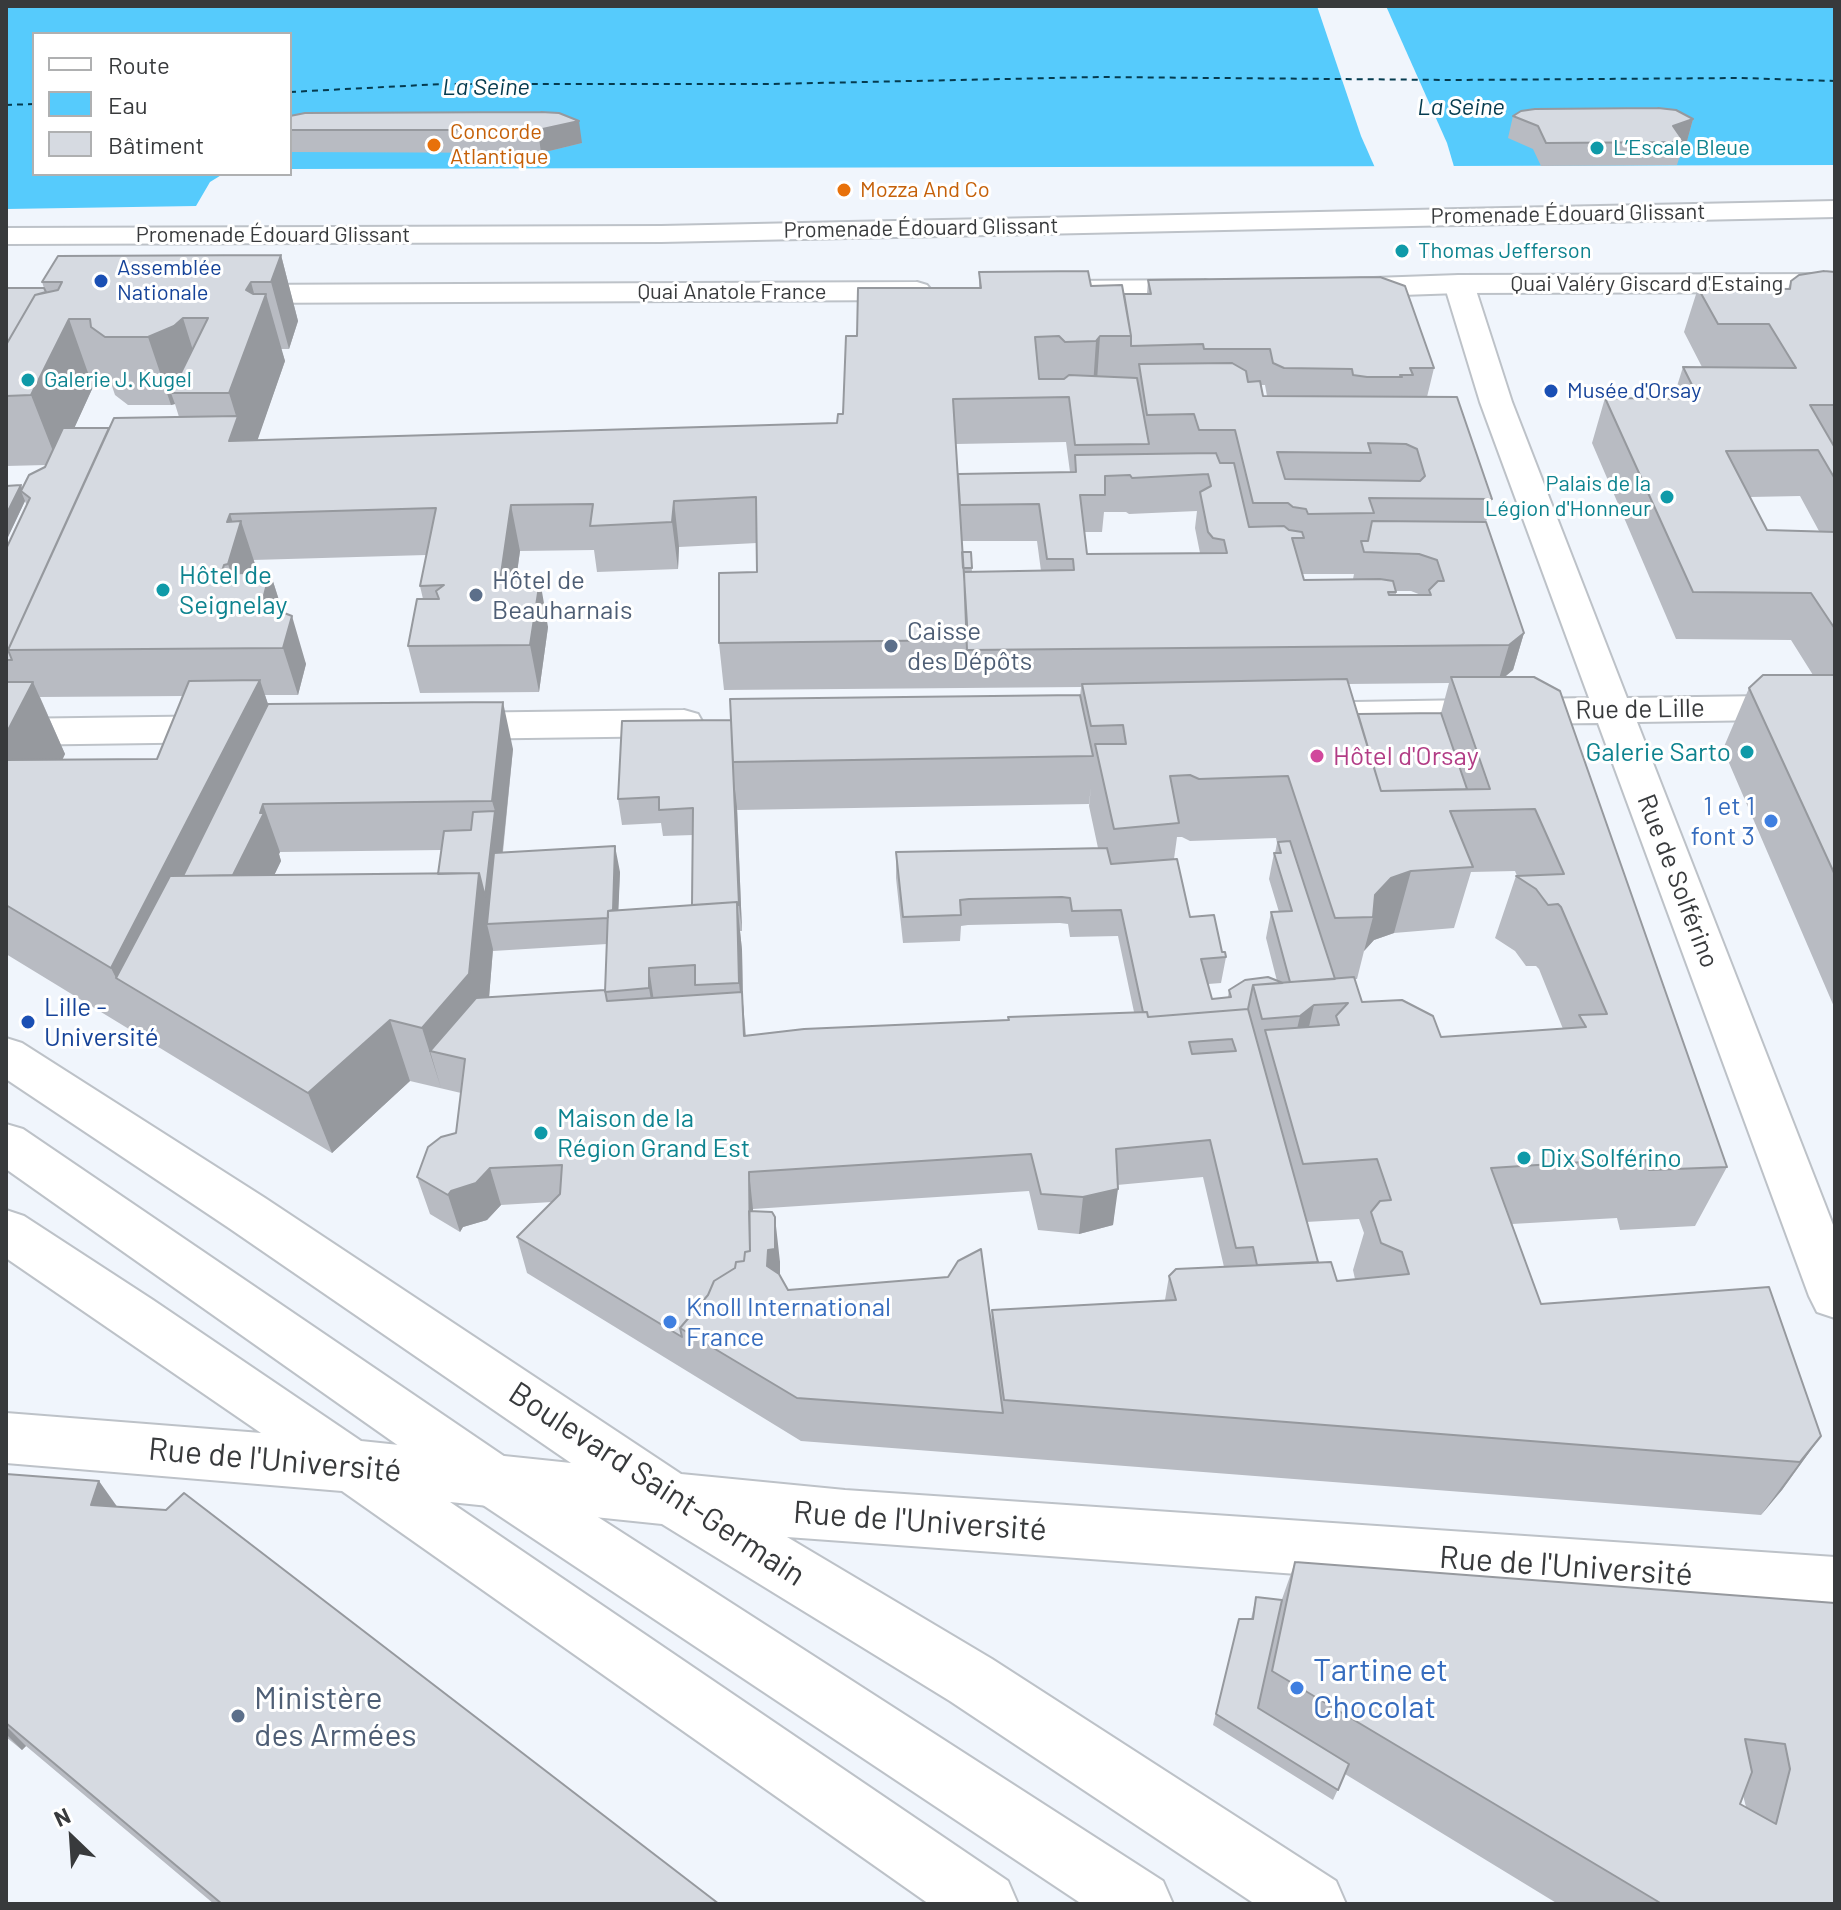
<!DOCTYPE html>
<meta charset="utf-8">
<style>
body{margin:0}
#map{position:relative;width:1841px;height:1910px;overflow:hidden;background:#f0f5fc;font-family:Barlow,sans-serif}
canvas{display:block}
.frame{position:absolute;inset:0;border:8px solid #383a3c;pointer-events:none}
.legend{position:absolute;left:32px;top:32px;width:260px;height:144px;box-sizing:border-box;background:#fff;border:2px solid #afb0b1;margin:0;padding:10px 14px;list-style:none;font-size:24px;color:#383a3c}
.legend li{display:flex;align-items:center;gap:16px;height:40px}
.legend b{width:40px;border:2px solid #afb0b1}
.north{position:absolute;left:32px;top:1798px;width:80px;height:80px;-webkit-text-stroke:6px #fff;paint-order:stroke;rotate:335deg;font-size:22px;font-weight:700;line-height:32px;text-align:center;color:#383a3c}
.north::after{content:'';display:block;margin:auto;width:28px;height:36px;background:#383a3c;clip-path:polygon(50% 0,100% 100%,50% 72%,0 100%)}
</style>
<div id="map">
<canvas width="1841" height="1910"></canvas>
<div class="frame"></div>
<ul class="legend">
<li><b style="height:10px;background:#fff"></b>Route</li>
<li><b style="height:22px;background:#56cbfc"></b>Eau</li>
<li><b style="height:22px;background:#d6dae1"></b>Bâtiment</li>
</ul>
<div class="north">N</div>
</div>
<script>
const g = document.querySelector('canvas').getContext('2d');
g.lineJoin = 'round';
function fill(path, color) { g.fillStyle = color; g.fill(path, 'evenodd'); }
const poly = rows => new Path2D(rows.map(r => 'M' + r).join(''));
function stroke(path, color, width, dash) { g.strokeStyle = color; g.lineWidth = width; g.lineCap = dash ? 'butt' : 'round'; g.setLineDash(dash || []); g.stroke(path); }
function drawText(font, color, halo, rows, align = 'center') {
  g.font = font + ' Barlow,sans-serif'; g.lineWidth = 6; g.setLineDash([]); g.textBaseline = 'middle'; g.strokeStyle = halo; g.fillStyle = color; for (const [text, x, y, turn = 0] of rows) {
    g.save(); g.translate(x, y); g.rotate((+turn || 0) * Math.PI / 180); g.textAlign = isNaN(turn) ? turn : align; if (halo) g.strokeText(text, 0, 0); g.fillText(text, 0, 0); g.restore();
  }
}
fill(poly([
 [6,6,1835,6,1835,165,290,169,290,34,34,34,34,174,223,174,210,182,196,206,6,209]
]), '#56cbfc');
fill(poly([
 [1317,6,1386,6,1447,143,1455,170,1376,170,1361,136]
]), '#f0f5fc');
stroke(poly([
 [290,92,442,84,771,84,1099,77,1454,80,1741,78,1835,81],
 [6,105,34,104]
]), '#053b4f', 2, [6, 5]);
const minor = poly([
 [1835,201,1835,217,661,242,6,244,6,228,661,226,1835,201],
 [1459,275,1469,278,1474,284,1512,402,1627,698,1835,695,1835,719,1637,722,1835,1230,1835,1318,1817,1312,1809,1296,1598,723,1296,727,1282,724,1277,715,1282,706,1296,703,1589,698,1480,402,1444,284,1449,278,1459,275],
 [684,710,698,714,703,723,698,732,684,736,448,739,434,735,429,726,434,717,448,713,684,710],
 [228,716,242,720,247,729,242,738,228,742,6,745,6,719,228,716],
 [6,1038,22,1043,265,1198,681,1474,845,1490,1835,1557,1835,1613,787,1537,992,1659,1336,1881,1346,1904,1255,1904,950,1701,662,1524,450,1502,1008,1881,1018,1904,929,1904,342,1491,6,1463,6,1413,261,1433,6,1258,6,1210,24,1216,153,1300,361,1441,571,1463,229,1228,6,1079,6,1038]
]);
const major = poly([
 [1835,274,1835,292,1459,293,1345,297,1335,294,1330,288,1335,282,1345,279,1459,275,1835,274],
 [1205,280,1215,283,1220,289,1215,295,1065,299,1055,296,1050,290,1055,284,1065,281,1205,280],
 [917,282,927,285,932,291,927,297,917,300,233,303,223,300,218,294,223,288,233,285,917,282],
 [6,1124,23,1129,514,1463,1163,1881,1173,1904,1082,1904,474,1499,6,1169,6,1124]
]);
stroke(minor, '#bdc2c8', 4);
stroke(major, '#bdc2c8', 4);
fill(minor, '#fff');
fill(major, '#fff');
fill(poly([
 [541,112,582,143,541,153,290,152,290,116],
 [1513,116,1693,119,1687,141,1684,142,1677,165,1541,166,1533,149,1508,138],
 [281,255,298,321,289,349,281,349,285,361,257,440,837,423,843,414,857,336,979,288,979,272,1091,286,1124,294,1147,294,1148,280,1434,368,1427,397,1492,499,1486,522,1524,633,1513,670,1505,677,1727,1167,1695,1226,1620,1230,1617,1218,1512,1224,1541,1304,1821,1436,1782,1490,1761,1515,801,1441,527,1273,517,1237,552,1202,501,1205,487,1220,463,1227,460,1232,430,1214,417,1177,456,1133,461,1093,410,1081,332,1153,6,954,6,549,27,506,25,501,8,537,6,537,6,483,7,486,22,488,46,465,6,466,6,288,44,288,42,282],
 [1260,385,1265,385,1267,396,1263,396],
 [112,386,115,395,128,405,171,405,175,404,179,417,109,428,74,428,93,387],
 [1066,442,1070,472,958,474,956,444],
 [1197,511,1195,528,1200,553,1087,554,1084,532,1102,532,1104,512,1126,512,1129,514],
 [962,541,1037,541,1041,571,972,572,971,552,962,552],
 [757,543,757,572,719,643,724,690,1081,687,1080,697,731,720,618,799,622,825,661,823,663,836,693,835,692,905,618,910,620,872,503,852,513,749,268,704,265,695,298,695,306,664,283,613,270,572,254,573,256,567,253,560,426,555,420,586,423,599,408,646,420,693,539,692,548,627,516,581,520,551,594,550,597,572,678,569,679,547],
 [1302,574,1354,574,1353,579,1304,580],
 [1396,591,1411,591,1421,595,1396,595],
 [1449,683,1441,713,1358,714,1348,684],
 [183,696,157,759,62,760,65,754,40,697],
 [1091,787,1089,806,1098,848,896,852,896,878,903,943,960,941,961,926,968,925,1060,923,1068,924,1070,937,1118,936,1134,1012,746,1035,743,1004,742,950,740,931,742,931,737,807,737,810,1089,804],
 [1177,837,1182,837,1190,841,1276,838,1277,843,1275,853,1274,853,1269,879,1279,912,1271,912,1266,938,1277,981,1229,990,1228,997,1212,999,1208,984,1221,983,1226,957,1190,917,1174,859],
 [441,850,438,874,274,875,281,861,279,854,280,852],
 [1515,871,1517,876,1516,876,1495,938,1515,951,1526,966,1536,966,1539,969,1563,1029,1441,1037,1362,1002,1355,979,1357,979,1364,951,1374,940,1394,933,1454,928,1471,872],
 [607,944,605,990,489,997,493,949,493,951],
 [1203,1177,1224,1267,1169,1276,1165,1300,992,1310,991,1322,948,1277,788,1290,780,1275,780,1262,753,1211,753,1209,1029,1191,1038,1230,1079,1234,1113,1225,1117,1185],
 [1359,1219,1364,1233,1353,1270,1355,1279,1337,1281,1318,1262,1306,1222],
 [1835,272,1835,1009,1723,749,1749,688,1813,675,1791,640,1676,639,1592,443,1605,398,1673,399,1683,367,1702,367,1684,332,1698,288,1788,289,1791,281],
 [1800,496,1819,531,1767,530,1750,497],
 [6,1474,117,1506,719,1904,214,1904,26,1746,22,1750,6,1737],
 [1295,1562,1835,1603,1835,1904,1558,1904,1345,1774,1333,1800,1213,1725,1239,1619,1251,1619,1256,1597,1281,1602],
 [1743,1795,1746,1807,1740,1804]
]), '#b8bbc2');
fill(poly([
 [1693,119,1687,141,1683,142,1673,126],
 [579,121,582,143,541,153,538,130],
 [281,255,298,321,289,349,271,282],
 [251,282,259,312,266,294,285,361,251,459,229,441,237,419,229,393,246,290],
 [183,318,204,386,196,394,195,393,171,393,175,404,171,405,148,337],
 [69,319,93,387,58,464,31,395],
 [1100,336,1097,381,1093,386,1096,341],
 [21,485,24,494,21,491,25,501,8,537,6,533,6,515],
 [674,501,679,547,678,569,672,522],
 [511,505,520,551,509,628,500,581],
 [230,514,237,535,241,521,256,567,244,611,228,564,227,522],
 [270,572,285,619,292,616,306,664,298,695,283,648,262,603],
 [540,580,548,627,539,692,530,645],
 [1524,633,1513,670,1498,682,1509,645],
 [260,680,284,752,116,978,111,968],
 [33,682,65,754,28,833,6,788,6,734],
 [503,702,513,749,495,924,487,924,493,949,486,1035,430,1051,441,1088,422,1028,479,873,495,811,492,801],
 [734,781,737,807,742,931,739,905],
 [263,804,280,852,279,854,281,861,245,937,226,890],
 [615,846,620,872,617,944,613,918],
 [1411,871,1394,933,1374,940,1364,951,1373,917,1375,895,1391,878],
 [737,902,742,950,743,1004,748,1073,739,983],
 [649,968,656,1015,657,1036,649,988],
 [1314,1005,1300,1066,1286,1077,1300,1016],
 [390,1020,410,1081,332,1153,308,1093],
 [490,1168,501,1205,487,1220,463,1227,460,1232,448,1195,451,1191],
 [749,1172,753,1209,755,1296,751,1260],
 [1118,1189,1113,1225,1079,1234,1083,1197],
 [775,1217,780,1262,780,1294,767,1266,768,1250],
 [1821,1436,1782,1490,1761,1515,1800,1462],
 [99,1481,128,1522,91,1505],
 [6,1726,26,1746,22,1750,6,1734]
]), '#96999e');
const building = poly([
 [1658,108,1676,110,1693,119,1673,126,1684,142,1546,143,1538,126,1513,116,1521,111,1535,109,1658,108],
 [541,112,559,113,579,121,538,130,290,130,290,116,305,113,541,112],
 [281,255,271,282,251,282,246,290,253,294,266,294,229,393,171,393,208,318,183,318,174,326,148,337,105,337,91,327,90,319,69,319,31,395,6,396,6,345,35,295,58,290,62,282,42,282,58,256,281,255],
 [1088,271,1091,286,1122,285,1131,336,1100,336,1096,341,1065,342,1059,336,1035,337,1039,379,1064,379,1069,375,1137,378,1149,444,1075,445,1069,397,953,399,968,640,719,643,719,573,757,572,756,497,674,501,672,522,590,526,593,504,511,505,500,581,540,580,530,645,408,646,417,599,439,599,436,591,444,585,420,586,436,508,230,514,227,522,241,521,228,564,224,565,221,574,270,572,262,603,278,603,279,611,292,616,283,648,8,650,114,418,238,416,229,441,837,423,838,414,843,414,846,336,857,336,858,288,981,288,979,272,1088,271],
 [1824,271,1835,272,1835,405,1810,405,1835,448,1835,479,1818,450,1726,451,1767,530,1835,532,1835,629,1811,593,1693,592,1605,398,1699,399,1683,367,1796,368,1769,324,1718,324,1698,288,1790,289,1791,281,1799,275,1824,271],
 [1380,277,1405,286,1434,368,1410,368,1413,375,1400,375,1402,377,1367,377,1353,375,1352,369,1284,368,1273,363,1270,349,1204,349,1203,344,1131,346,1131,336,1124,294,1151,294,1148,280,1380,277],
 [6,288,44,288,46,292,35,295,6,345,6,288],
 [1232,363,1246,371,1248,382,1260,381,1263,396,1457,397,1492,499,1369,498,1374,513,1308,514,1306,509,1293,507,1288,503,1253,503,1235,430,1199,430,1194,414,1147,415,1139,364,1232,363],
 [1368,443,1406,444,1417,449,1425,476,1420,481,1285,479,1277,452,1371,453,1368,443],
 [63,428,109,428,8,650,12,660,6,660,6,549,30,498,21,491,29,475,45,467,63,428],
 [1216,453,1220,463,1234,463,1249,527,1284,526,1289,530,1302,532,1304,538,1292,538,1304,580,1380,579,1393,581,1396,592,1388,592,1389,595,1431,595,1429,590,1438,581,1444,581,1437,560,1419,554,1364,552,1361,541,1368,541,1372,521,1486,522,1524,633,1509,645,967,650,964,572,1074,570,1073,559,1047,559,1039,504,960,505,958,474,1076,472,1075,455,1216,453],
 [1208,474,1211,486,1200,492,1208,532,1213,538,1224,540,1227,553,1087,554,1080,495,1105,495,1105,476,1130,475,1132,478,1208,474],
 [21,485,6,515,6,486,21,485],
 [962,552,971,552,972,568,963,568,962,552],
 [1763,675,1835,675,1835,875,1749,688,1763,675],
 [1451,677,1534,677,1560,691,1727,1167,1649,1170,1645,1158,1491,1168,1541,1304,1769,1287,1821,1436,1800,1462,1004,1400,992,1310,1176,1300,1169,1276,1176,1269,1331,1262,1337,1281,1409,1274,1402,1252,1381,1243,1371,1212,1380,1201,1391,1200,1377,1159,1303,1164,1265,1030,1339,1025,1336,1016,1348,1003,1314,1005,1300,1016,1262,1019,1253,985,1354,977,1362,1002,1402,1000,1433,1016,1441,1037,1586,1027,1579,1015,1607,1014,1561,907,1558,904,1548,905,1536,889,1516,876,1564,874,1535,809,1450,811,1473,867,1411,871,1391,878,1375,895,1373,917,1335,918,1288,776,1199,779,1190,775,1170,776,1179,823,1114,829,1095,744,1126,744,1123,725,1091,726,1082,684,1347,679,1381,791,1490,789,1451,677],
 [260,680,111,968,6,905,6,760,157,759,189,681,260,680],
 [6,682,33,682,6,734,6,682],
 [1080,695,1093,756,733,762,730,699,1080,695],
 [503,702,492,801,263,804,260,813,264,813,233,875,183,876,268,704,503,702],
 [1441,713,1467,789,1381,791,1358,714,1441,713],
 [731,720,739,905,738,905,737,902,692,905,693,808,659,810,659,797,618,799,622,721,731,720],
 [495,811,485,897,479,873,438,874,444,831,471,830,473,812,495,811],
 [1290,841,1335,979,1290,982,1271,912,1292,911,1274,853,1281,853,1278,842,1290,841],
 [615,846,613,910,608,911,608,918,487,924,494,853,615,846],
 [1107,848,1111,864,1177,859,1190,917,1214,915,1222,952,1225,952,1226,957,1201,959,1212,999,1231,997,1229,990,1245,980,1268,977,1283,983,1253,985,1248,1009,1148,1017,1147,1012,1143,1012,1121,910,1072,911,1070,898,1062,897,969,899,960,900,961,915,903,917,896,852,1107,848],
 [479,873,469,974,422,1028,390,1020,308,1093,116,978,170,876,479,873],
 [737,902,739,983,695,985,695,965,649,968,649,988,605,992,608,911,737,902],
 [605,990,607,1001,742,992,744,1036,804,1029,1009,1020,1008,1017,1147,1012,1148,1017,1248,1009,1318,1262,1257,1265,1253,1247,1236,1248,1210,1140,1116,1149,1118,1189,1083,1197,1041,1194,1031,1154,749,1172,750,1251,745,1252,744,1261,736,1262,735,1268,714,1281,708,1295,680,1328,682,1337,517,1237,560,1194,562,1165,490,1168,476,1183,451,1191,448,1195,417,1177,428,1147,441,1137,456,1133,465,1059,430,1051,476,998,605,990],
 [1232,1039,1236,1051,1192,1054,1189,1042,1232,1039],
 [749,1211,772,1212,775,1217,775,1249,768,1250,767,1266,779,1274,788,1290,948,1277,958,1261,981,1249,1003,1413,797,1398,680,1328,708,1295,714,1281,735,1268,736,1262,744,1261,745,1252,750,1251,749,1211],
 [6,1474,99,1481,91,1505,166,1510,184,1493,719,1904,222,1904,6,1723,6,1474],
 [1295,1562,1835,1603,1835,1904,1662,1904,1272,1671,1295,1562],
 [1745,1739,1785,1744,1790,1769,1776,1824,1740,1804,1752,1772,1745,1739],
 [1256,1597,1282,1600,1258,1708,1349,1764,1338,1790,1216,1714,1239,1619,1253,1619,1256,1597]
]);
fill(building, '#d6dae1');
stroke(building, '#96999e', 2);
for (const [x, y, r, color] of [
 [434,145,8,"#e8710a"],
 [1597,148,8,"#0f9aa8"],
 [844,190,8,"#e8710a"],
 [1402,251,8,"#0f9aa8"],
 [101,281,8,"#1a4fb4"],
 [28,380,8,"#0f9aa8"],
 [1551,391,8,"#1a4fb4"],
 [1667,497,8,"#0f9aa8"],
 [163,590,8,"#0f9aa8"],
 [476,595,8,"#5c6f8a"],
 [891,646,8,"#5c6f8a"],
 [1747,752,8,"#0f9aa8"],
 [1317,756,8,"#d1479c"],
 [1771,821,8,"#3f7fe0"],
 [28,1022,8,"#1a4fb4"],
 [541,1133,8,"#0f9aa8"],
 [1524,1158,8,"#0f9aa8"],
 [670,1322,8,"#3f7fe0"],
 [1297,1688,8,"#3f7fe0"],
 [238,1716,8,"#5c6f8a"]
]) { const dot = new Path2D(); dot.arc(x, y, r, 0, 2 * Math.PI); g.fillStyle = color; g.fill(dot); stroke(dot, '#fff', 3); }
drawText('22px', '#c56008', '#fff', [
 ["Concorde",450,132],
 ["Atlantique",450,157],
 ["Mozza And Co",860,190]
], 'left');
drawText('22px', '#0d838f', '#fff', [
 ["L’Escale Bleue",1613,148],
 ["Thomas Jefferson",1418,251],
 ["Galerie J. Kugel",44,380],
 ["Palais de la",1651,484,"right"],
 ["Légion d'Honneur",1651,509,"right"]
], 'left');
drawText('22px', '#383a3c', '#fff', [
 ["Promenade Édouard Glissant",1568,214,-1],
 ["Promenade Édouard Glissant",921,228,-1],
 ["Promenade Édouard Glissant",273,235],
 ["Quai Valéry Giscard d'Estaing",1647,284],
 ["Quai Anatole France",732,292]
]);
drawText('22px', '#164399', '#fff', [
 ["Assemblée",117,268],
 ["Nationale",117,293],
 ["Musée d'Orsay",1567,391]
], 'left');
drawText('italic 24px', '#053b4f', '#fff', [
 ["La Seine",486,87],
 ["La Seine",1461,107]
]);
drawText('26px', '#0d838f', '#fff', [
 ["Hôtel de",179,575],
 ["Seignelay",179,605],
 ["Galerie Sarto",1731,752,"right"],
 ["Maison de la",557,1118],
 ["Région Grand Est",557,1148],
 ["Dix Solférino",1540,1158]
], 'left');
drawText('26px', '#4e5e75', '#fff', [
 ["Hôtel de",492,580],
 ["Beauharnais",492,610],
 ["Caisse",907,631],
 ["des Dépôts",907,661]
], 'left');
drawText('26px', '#383a3c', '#fff', [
 ["Rue de Lille",1640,709,-1],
 ["Rue de Solférino",1678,881,69]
]);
drawText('26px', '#b23c85', '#fff', [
 ["Hôtel d'Orsay",1333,756]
], 'left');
drawText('26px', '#366cbe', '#fff', [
 ["1 et 1",1755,806],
 ["font 3",1755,836],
 ["Knoll International",686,1307,"left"],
 ["France",686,1337,"left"]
], 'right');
drawText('26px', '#164399', '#fff', [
 ["Lille -",44,1007],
 ["Université",44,1037]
], 'left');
drawText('32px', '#383a3c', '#fff', [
 ["Rue de l'Université",275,1460,5],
 ["Boulevard Saint-Germain",657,1484,33],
 ["Rue de l'Université",920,1521,4],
 ["Rue de l'Université",1566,1566,4]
]);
drawText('32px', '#366cbe', '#fff', [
 ["Tartine et",1313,1670],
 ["Chocolat",1313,1707]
], 'left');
drawText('32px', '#4e5e75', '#fff', [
 ["Ministère",254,1698],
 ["des Armées",254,1735]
], 'left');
</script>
